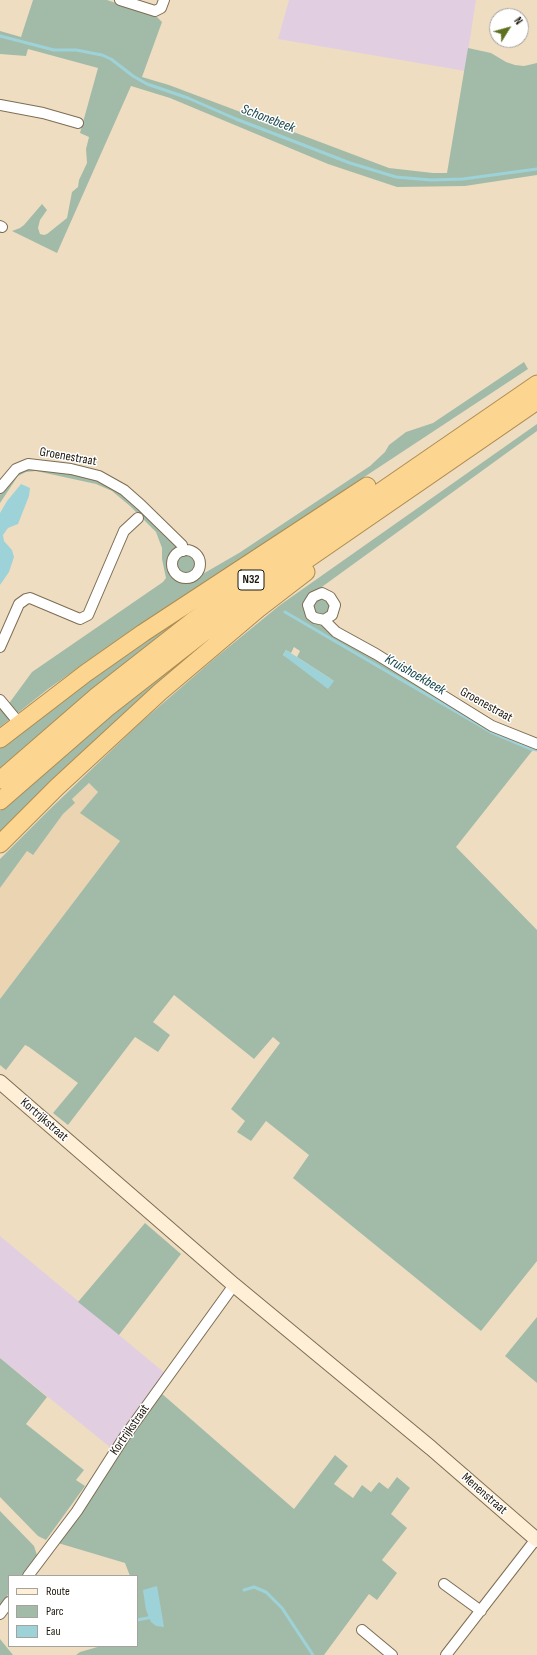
<!DOCTYPE html>
<style>
body{margin:0}
#map{position:relative;width:537px;height:1655px;overflow:hidden;background:#efddc1;font-family:"Sofia Sans Condensed",sans-serif}
canvas{display:block}
.legend{position:absolute;left:8px;top:1575px;width:130px;height:72px;box-sizing:border-box;background:#fff;border:1px solid #a5a39e;margin:0;padding:5px 7px;list-style:none;font-size:12px;color:#1e180d}
.legend li{display:flex;align-items:center;gap:8px;height:20px}
.legend b{width:20px;border:1px solid #a5a39e}
.north{position:absolute;left:489px;top:8px;width:40px;height:40px;box-sizing:border-box;background:#fff;border:1px solid #a5a39e;border-radius:50%;rotate:53deg;font-size:11px;font-weight:700;line-height:16px;text-align:center;color:#1e180d}
.north::after{content:'';display:block;margin:auto;width:14px;height:18px;background:#5f7120;clip-path:polygon(50% 0,100% 100%,50% 72%,0 100%)}
</style>
<div id="map">
<canvas width="537" height="1655"></canvas>
<ul class="legend">
<li><b style="height:5px;background:#feefd6"></b>Route</li>
<li><b style="height:11px;background:#a2bba9"></b>Parc</li>
<li><b style="height:11px;background:#9ed2d9"></b>Eau</li>
</ul>
<div class="north">N</div>
</div>
<script>
const g = document.querySelector('canvas').getContext('2d');
g.lineJoin = 'round';
function fill(path, color) { g.fillStyle = color; g.fill(path, 'evenodd'); }
const poly = rows => new Path2D(rows.map(r => 'M' + r).join(''));
function stroke(path, color, width, dash) { g.strokeStyle = color; g.lineWidth = width; g.lineCap = dash ? 'butt' : 'round'; g.setLineDash(dash || []); g.stroke(path); }
function drawText(font, color, halo, rows, align = 'center') {
  g.font = font + ' "Sofia Sans Condensed",sans-serif'; g.lineWidth = 3; g.setLineDash([]); g.textBaseline = 'middle'; g.strokeStyle = halo; g.fillStyle = color; for (const [text, x, y, turn = 0] of rows) {
    g.save(); g.translate(x, y); g.rotate((+turn || 0) * Math.PI / 180); g.textAlign = isNaN(turn) ? turn : align; if (halo) g.strokeText(text, 0, 0); g.fillText(text, 0, 0); g.restore();
  }
}
fill(poly([
 [89,783,98,792,81,813,120,841,0,999,0,888,27,851,32,855,63,814,75,803,72,799]
]), '#ead4b1');
fill(poly([
 [289,0,476,0,465,71,278,39],
 [0,1236,166,1374,111,1448,0,1358]
]), '#e1cfe1');
fill(poly([
 [33,0,107,0,157,17,162,22,142,77,169,85,389,168,433,173,447,173,468,48,491,53,506,62,515,65,524,66,537,63,537,175,465,186,397,187,328,164,170,98,131,86,57,253,12,231,20,228,24,225,42,204,47,210,40,220,38,228,40,234,44,235,47,234,67,218,72,192,78,187,79,180,87,163,86,149,89,137,80,133,98,68,28,49,26,56,0,54,0,31,21,37],
 [524,362,528,369,120,638,48,689,0,727,0,710,10,702,32,672,163,582,166,578,162,559,162,548,156,532,130,506,112,491,96,484,36,471,26,472,18,476,0,503,0,495,5,487,22,468,86,474,123,491,176,545,176,550,171,557,169,565,173,573,183,581,194,579,239,553,370,466,385,452,389,445,406,432,433,423],
 [537,424,537,431,319,589,310,593,312,619,536,746,456,847,537,930,537,1261,481,1331,293,1178,309,1155,266,1121,251,1141,237,1132,245,1121,231,1109,280,1043,273,1037,254,1059,174,995,153,1022,170,1035,158,1052,135,1037,68,1125,53,1113,78,1083,29,1047,25,1045,6,1070,0,1065,0,999,120,841,80,813,98,792,89,783,72,799,75,803,63,814,33,855,27,851,0,888,0,859,50,809,140,723,214,659,280,605],
 [294,647,300,651,297,657,334,681,283,655,286,650,291,653],
 '177 564a10 10 0 1 1 20 0a10 10 0 1 1-20 0Z',
 [241,574,0,770,0,744],
 [317,597,329,599,331,612,320,618,310,607],
 [240,614,0,838,0,811,48,767,126,701],
 [145,1223,181,1254,119,1335,78,1302],
 [537,1317,537,1383,505,1356],
 [0,1358,47,1397,26,1424,84,1470,76,1480,85,1486,46,1540,38,1536,0,1497],
 [161,1393,294,1509,335,1455,348,1466,334,1484,353,1498,362,1485,371,1492,379,1482,388,1489,397,1477,410,1488,391,1514,407,1528,382,1560,397,1573,377,1600,369,1594,324,1655,76,1655,80,1652,101,1646,137,1646,137,1576,130,1576,125,1563,58,1543],
 [0,1511,34,1546,37,1555,21,1576,9,1576,9,1593,0,1606],
 [0,1639,13,1655,0,1655]
]), '#a2bba9');
fill(poly([
 [21,484,30,488,29,496,18,524,8,528,3,535,4,541,12,550,14,557,9,572,0,585,0,513,7,501],
 [286,650,297,657,334,681,328,689,283,655],
 [157,1586,164,1627,156,1626,151,1622,146,1610,143,1590]
]), '#9ed2d9');
stroke(poly([
 [0,36,54,50,76,50,102,55,111,59,133,76,147,84,188,98,236,119,350,163,396,177,431,180,463,179,537,169],
 [285,612,491,732,531,749,537,750],
 [244,1590,254,1587,266,1592,282,1608,313,1655],
 [137,1620,153,1617]
]), '#9ed2d9', 3);
const minor = poly([
 [120,0,155,11,161,8,164,0],
 [0,105,43,113,78,123],
 [0,226,2,227],
 [0,488,16,469,28,464,71,469,99,476,124,490,141,505,182,545,183,551],
 '172 564a14 14 0 1 1 28 0a14 14 0 1 1-28 0Z',
 [324,620,332,615,335,605,330,597,322,593,313,597,308,605,311,615,315,618,324,620,336,632,376,654,492,726,537,744],
 [0,647,19,604,26,599,30,598,80,619,88,615,124,531,138,518],
 [0,700,19,723],
 [28,1576,77,1511,125,1436,234,1285],
 [444,1584,481,1611],
 [0,1614,9,1602],
 [362,1630,392,1655],
 [446,1655,536,1539]
]);
const secondary = poly([
 [0,1082,234,1285,431,1448,537,1540]
]);
const trunk = poly([
 [0,739,86,673,143,633,367,486],
 [0,780,97,696,194,620,537,384],
 [0,801,107,708,203,633,280,578,537,401],
 [0,844,57,787,160,692,258,609,306,572]
]);
stroke(minor, '#7d6d53', 12);
stroke(secondary, '#7d6d53', 16);
stroke(trunk, '#ae8c51', 19);
stroke(minor, '#fff', 10);
stroke(secondary, '#feefd6', 14);
stroke(trunk, '#fcd690', 17);
for (const [x, y, w] of [
 [251,580,26]
]) { const box = new Path2D(); box.roundRect(x - w / 2, y - 10, w, 20, 3); g.fillStyle = '#fff'; g.fill(box); stroke(box, '#1e180d', 1); }
drawText('bold 12px', '#1e180d', null, [
 ["N32",251,580]
]);
drawText('13px', '#1e180d', '#fff', [
 ["Groenestraat",68,457,10],
 ["Groenestraat",486,705,29],
 ["Kortrijkstraat",44,1120,41],
 ["Kortrijkstraat",130,1430,-55],
 ["Menenstraat",484,1494,41]
]);
drawText('italic 14px', '#0e3e44', '#fff', [
 ["Schonebeek",268,119,21],
 ["Kruishoekbeek",415,675,30]
]);
</script>
